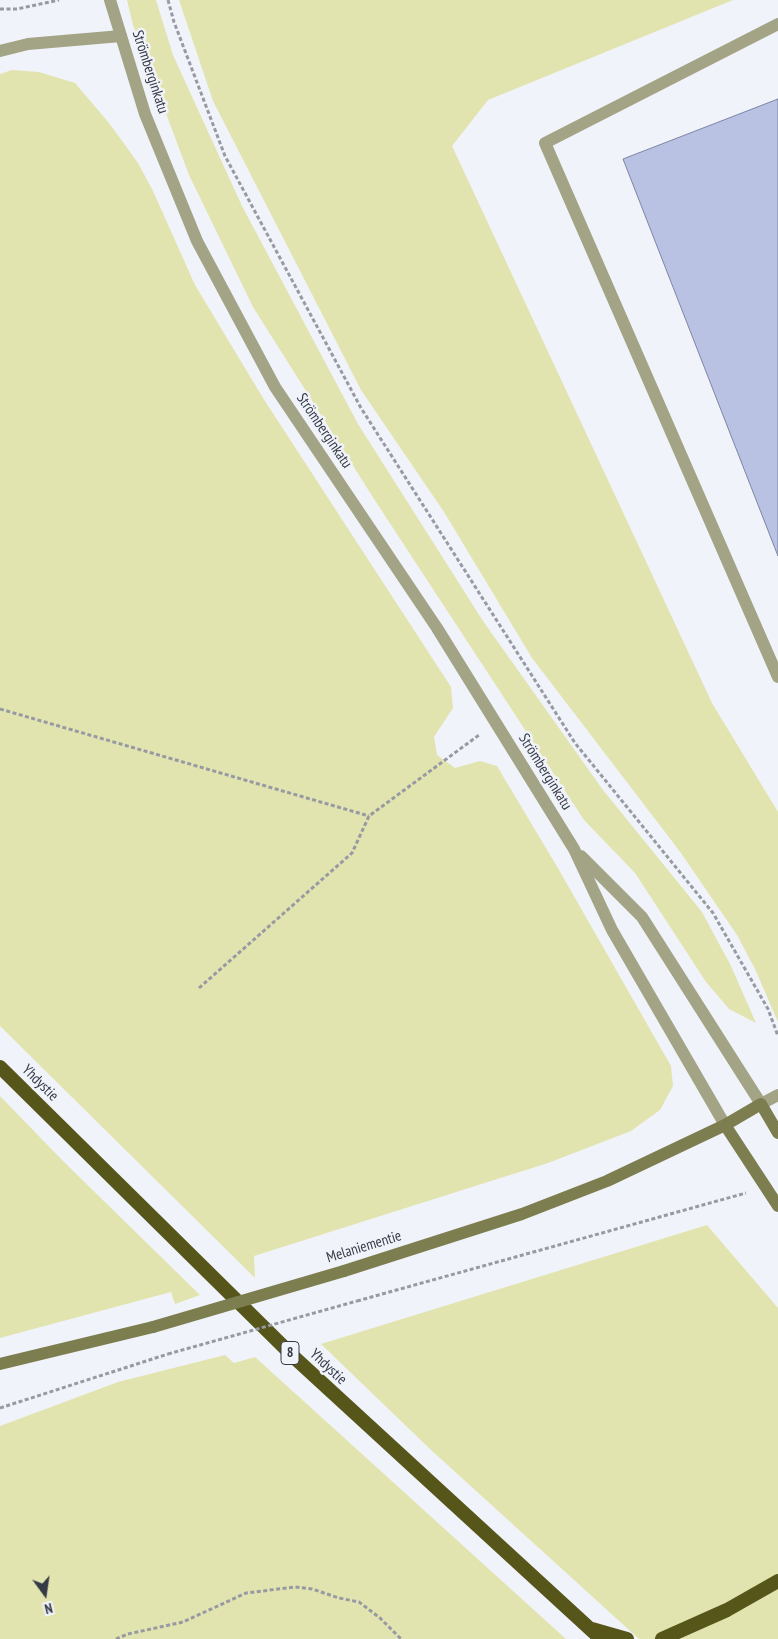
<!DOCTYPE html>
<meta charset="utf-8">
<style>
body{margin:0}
#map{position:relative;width:778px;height:1639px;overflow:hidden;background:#f1f3fa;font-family:"PT Sans Narrow",sans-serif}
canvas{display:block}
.north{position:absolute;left:20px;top:1569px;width:50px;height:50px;-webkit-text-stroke:4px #f1f3fa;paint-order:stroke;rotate:166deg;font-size:14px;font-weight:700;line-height:20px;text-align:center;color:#363a47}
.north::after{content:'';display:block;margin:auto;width:18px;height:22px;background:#363a47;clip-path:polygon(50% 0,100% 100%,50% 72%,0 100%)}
</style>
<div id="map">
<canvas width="778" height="1639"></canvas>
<div class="north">N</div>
</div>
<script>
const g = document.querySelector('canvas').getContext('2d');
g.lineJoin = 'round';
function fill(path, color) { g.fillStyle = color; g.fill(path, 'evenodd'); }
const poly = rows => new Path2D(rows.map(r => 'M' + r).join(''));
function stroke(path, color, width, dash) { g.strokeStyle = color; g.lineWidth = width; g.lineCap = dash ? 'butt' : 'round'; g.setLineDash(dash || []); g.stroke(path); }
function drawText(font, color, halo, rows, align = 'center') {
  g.font = font + ' "PT Sans Narrow",sans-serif'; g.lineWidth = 5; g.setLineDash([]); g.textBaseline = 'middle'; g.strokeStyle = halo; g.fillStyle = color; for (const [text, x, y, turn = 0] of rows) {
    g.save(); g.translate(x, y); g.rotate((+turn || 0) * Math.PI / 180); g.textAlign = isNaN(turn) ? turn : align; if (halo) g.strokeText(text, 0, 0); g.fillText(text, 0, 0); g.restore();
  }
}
fill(poly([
 [127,0,156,0,173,55,242,206,358,424,483,621,603,790,702,912,731,966,756,1023,729,1009,706,982,635,873,584,820,374,499,253,307,189,175,133,25],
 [179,0,733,0,488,100,452,146,712,703,778,812,778,1022,755,969,737,935,681,853,532,658,444,512,361,390,213,101],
 [12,70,39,72,75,83,109,123,138,163,153,191,195,285,263,398,451,687,453,708,434,737,437,755,455,768,480,761,497,766,559,870,671,1066,673,1086,660,1110,631,1131,548,1163,254,1256,255,1278,0,1026,0,74],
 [0,1096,63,1161,200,1295,175,1304,171,1292,0,1338],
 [707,1225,778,1308,778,1639,639,1639,431,1450,321,1344],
 [225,1355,234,1363,255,1357,566,1639,0,1639,0,1426,118,1382]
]), '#e2e4af');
const building = poly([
 [778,99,778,556,623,159,778,99]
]);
fill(building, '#b9c2e3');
stroke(building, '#7d85a4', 1);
stroke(poly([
 [168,0,174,22,225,156,361,408,575,743,713,913,768,1009,778,1036],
 [0,9,17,9,59,0],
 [0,709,369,816],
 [199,988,352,853,369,816,479,735],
 [357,1301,746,1193],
 [0,1408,168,1354],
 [116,1639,128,1634,183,1622,246,1593,295,1587,312,1589,339,1598,359,1602,380,1618,401,1639]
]), '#9799a3', 3, [4, 2.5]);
stroke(poly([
 [778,24,545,143,778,677],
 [0,51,28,44,121,36]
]), '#a3a485', 12);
stroke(poly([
 [110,0,145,114,197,241,275,387,437,628,574,849,612,930,725,1125],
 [581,856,642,917,761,1104,778,1095]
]), '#a3a485', 12);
stroke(poly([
 [725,1125,778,1206],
 [344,1271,522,1214,607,1181,725,1125,761,1104,778,1133],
 [0,1364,153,1327]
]), '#7d7e4f', 12);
stroke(poly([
 [0,1067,296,1359,601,1639],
 [592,1629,627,1639],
 [662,1639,727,1610,778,1581]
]), '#56561b', 14);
stroke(poly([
 [168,1354,357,1301]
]), '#9799a3', 3, [4, 2.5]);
stroke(poly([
 [153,1327,344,1271]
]), '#7d7e4f', 12);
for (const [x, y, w] of [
 [290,1353,18]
]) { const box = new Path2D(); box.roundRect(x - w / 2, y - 11.5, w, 23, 4); g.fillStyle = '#f1f3fa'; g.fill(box); stroke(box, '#363a47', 1); }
drawText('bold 14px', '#363a47', null, [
 ["8",290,1353]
]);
drawText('15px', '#363a47', '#f1f3fa', [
 ["Strömberginkatu",150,72,72],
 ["Strömberginkatu",324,431,56],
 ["Strömberginkatu",545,772,58],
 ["Yhdystie",40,1083,45],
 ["Melaniementie",364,1247,-17],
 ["Yhdystie",328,1367,43]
]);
</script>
